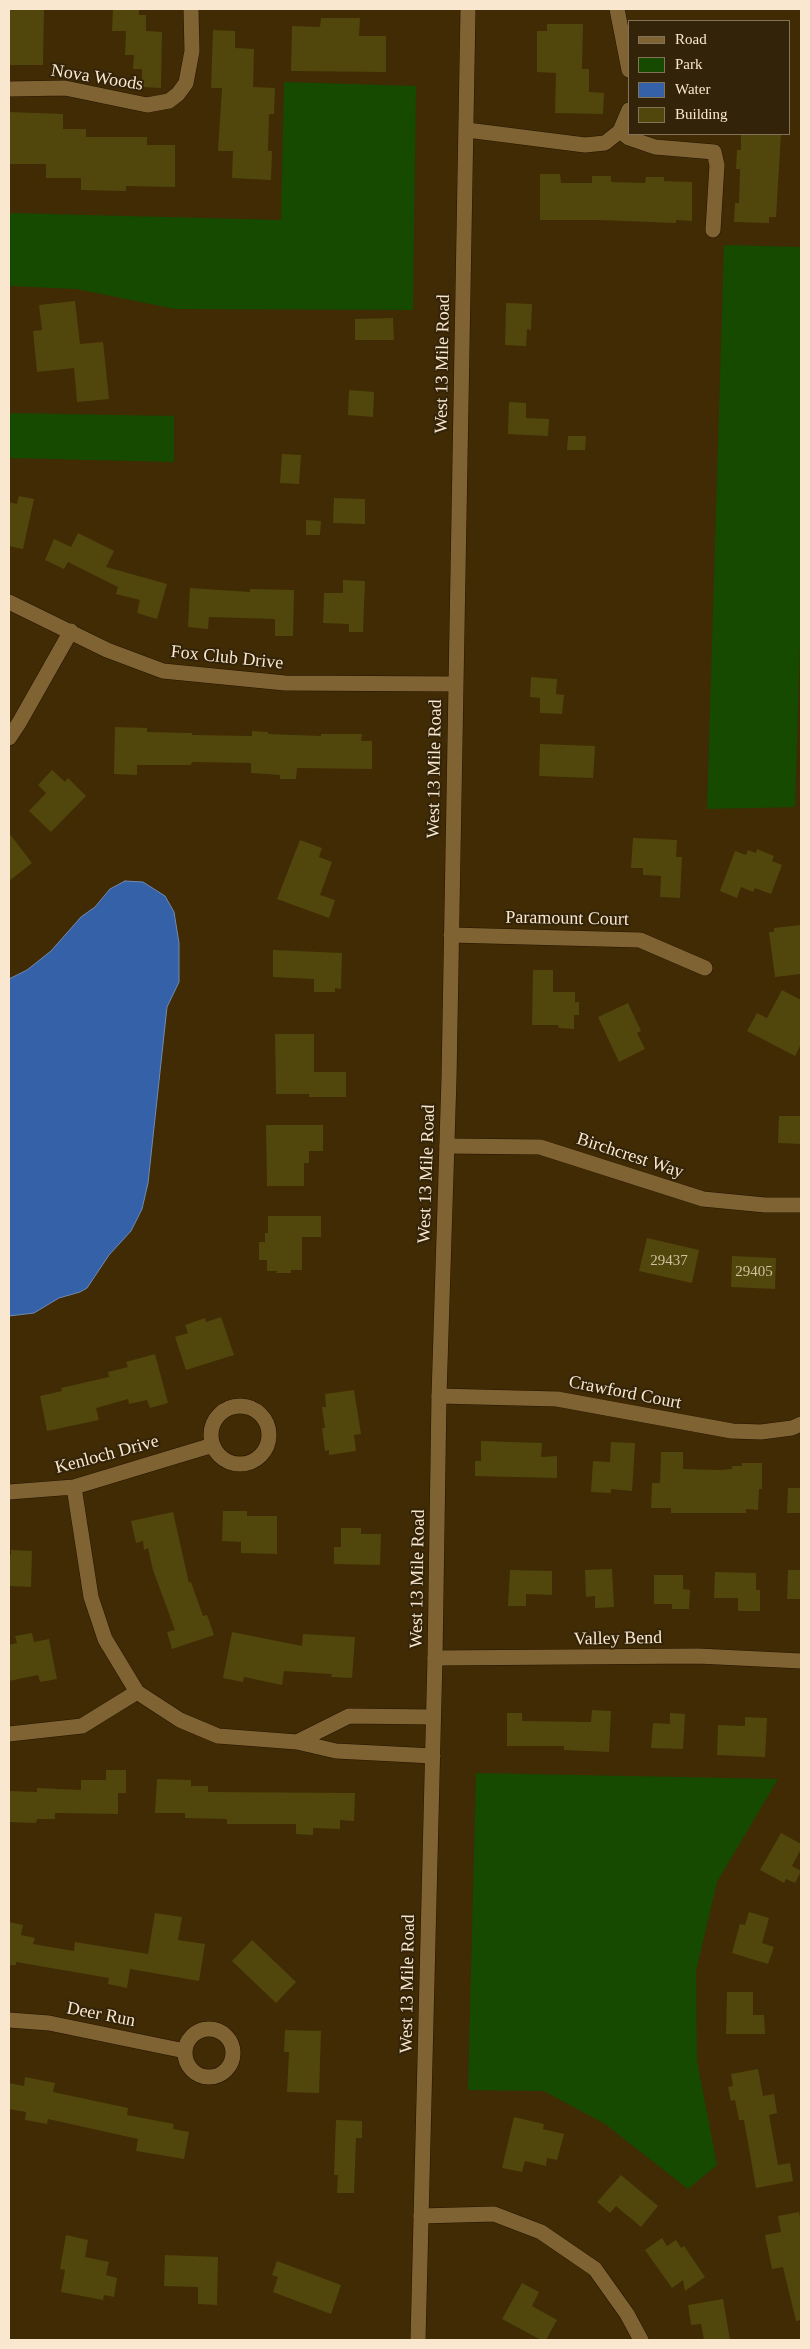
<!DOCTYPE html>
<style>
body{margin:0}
#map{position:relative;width:810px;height:2349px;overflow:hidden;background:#402b04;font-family:"Times New Roman",serif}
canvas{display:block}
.frame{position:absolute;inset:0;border:10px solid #f9e8cf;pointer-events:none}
.legend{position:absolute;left:628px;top:20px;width:162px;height:115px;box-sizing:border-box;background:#322309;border:1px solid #827258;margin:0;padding:6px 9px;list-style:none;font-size:15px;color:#f9e8cf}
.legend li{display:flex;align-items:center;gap:10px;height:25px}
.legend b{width:25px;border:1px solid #827258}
</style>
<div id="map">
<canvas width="810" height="2349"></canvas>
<div class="frame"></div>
<ul class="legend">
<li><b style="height:6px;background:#806333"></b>Road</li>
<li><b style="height:14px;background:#154a00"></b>Park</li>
<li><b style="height:14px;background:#3461a7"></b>Water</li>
<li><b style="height:14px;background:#51470c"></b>Building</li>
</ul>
</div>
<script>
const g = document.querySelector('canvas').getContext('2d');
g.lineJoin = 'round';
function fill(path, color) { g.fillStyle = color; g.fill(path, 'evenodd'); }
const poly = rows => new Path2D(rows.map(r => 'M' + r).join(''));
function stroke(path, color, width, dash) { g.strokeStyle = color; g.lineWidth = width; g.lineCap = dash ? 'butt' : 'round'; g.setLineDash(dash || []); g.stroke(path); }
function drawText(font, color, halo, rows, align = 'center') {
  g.font = font + ' "Times New Roman",serif'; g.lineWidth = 4; g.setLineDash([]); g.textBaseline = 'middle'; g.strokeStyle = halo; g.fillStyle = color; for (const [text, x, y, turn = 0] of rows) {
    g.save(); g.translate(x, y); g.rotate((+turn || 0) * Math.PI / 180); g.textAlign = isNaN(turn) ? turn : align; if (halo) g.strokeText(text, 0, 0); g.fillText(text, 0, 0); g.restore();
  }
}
fill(poly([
 [284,82,416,86,413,310,175,309,77,289,9,286,9,213,281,220],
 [724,245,801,247,801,612,795,807,707,809],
 [9,413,174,416,174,462,9,458],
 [476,1773,778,1779,717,1882,696,1971,697,2061,717,2165,688,2189,605,2124,544,2091,468,2090]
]), '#154a00');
const water = poly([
 [125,881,143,882,165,896,174,912,179,943,179,982,167,1007,148,1183,142,1209,131,1231,109,1255,87,1288,80,1292,59,1298,34,1313,9,1316,9,979,27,970,51,951,81,917,95,907,110,889,125,881]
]);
fill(water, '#3461a7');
stroke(water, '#6f8ab3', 1);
fill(poly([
 [9,9,44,9,43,65,9,65],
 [113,9,139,9,139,15,146,15,146,31,162,32,161,88,142,87,142,69,133,69,134,55,125,55,126,31,112,31],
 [321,18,360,18,359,36,386,36,386,72,291,71,292,26,320,27],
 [547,24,583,24,582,69,589,69,589,92,604,93,603,114,555,113,556,73,537,72,537,31,547,31],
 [213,30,235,31,235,48,254,49,253,87,275,88,274,114,269,114,268,151,272,151,271,180,232,178,233,151,218,151,222,88,211,88],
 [9,112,63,114,63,129,86,129,86,137,147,137,147,145,175,145,175,187,126,186,126,191,81,190,81,178,46,178,46,164,9,164],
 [741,134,781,134,776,217,769,217,769,223,734,222,735,203,739,203,740,169,736,169,737,150,741,150],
 [540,174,560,174,561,183,592,183,592,176,611,176,611,182,645,183,646,177,664,177,664,181,692,182,692,221,676,220,676,223,598,220,540,220],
 [75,301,80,344,103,342,109,399,77,402,74,368,37,372,33,331,42,330,39,305],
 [506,303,532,304,531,330,527,329,526,346,505,345],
 [393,318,394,340,355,340,355,319],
 [349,390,374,392,373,417,348,415],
 [509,402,526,403,526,418,549,419,548,436,508,434],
 [568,436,586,436,585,450,567,450],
 [282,454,301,455,299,484,280,483],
 [19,496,34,499,23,549,9,546,9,502,17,504],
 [334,498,365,499,365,524,333,523],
 [306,520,321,521,320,535,306,535],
 [78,533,114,551,106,567,167,584,157,619,137,613,140,600,116,594,118,587,68,562,64,569,45,560,54,539,71,547],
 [343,580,365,581,363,632,349,632,349,624,323,623,324,593,343,593],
 [190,588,250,592,250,589,294,590,293,636,275,636,275,619,209,617,208,629,188,627],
 [531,677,557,679,556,694,564,695,562,714,540,713,540,698,530,697],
 [115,727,147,728,147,732,192,733,192,735,252,736,252,731,268,732,268,734,321,736,321,734,362,734,361,741,372,741,372,769,297,768,296,779,280,779,280,775,251,773,251,763,192,762,191,765,137,765,137,775,114,774],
 [540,744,595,746,593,778,539,776],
 [52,770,65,782,68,778,86,796,51,832,29,811,46,793,38,785],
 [9,833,32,863,9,881],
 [633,838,677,840,676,857,682,857,680,898,660,897,661,876,643,875,643,868,631,868],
 [300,840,322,848,319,857,332,862,320,895,335,900,329,918,277,899],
 [757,849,774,856,772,861,782,865,771,894,755,888,753,892,741,887,737,898,720,891,735,851,746,855,748,850,756,853],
 [801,925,801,974,775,977,769,932,774,932,774,928],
 [273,950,342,953,341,989,335,988,335,992,314,992,314,979,273,977],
 [533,970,553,970,553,992,575,992,575,1002,579,1002,579,1015,574,1015,574,1029,559,1028,558,1025,532,1025],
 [782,990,801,1000,801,1044,795,1056,747,1031,757,1013,767,1018],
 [628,1003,641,1031,637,1033,645,1049,619,1062,598,1017],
 [275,1034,314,1034,314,1072,346,1072,346,1097,309,1097,309,1094,276,1094],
 [779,1116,801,1116,801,1144,778,1143],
 [266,1125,323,1125,323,1151,309,1151,309,1163,304,1163,304,1186,267,1186],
 [268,1216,321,1216,321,1237,302,1237,302,1270,291,1270,291,1273,276,1273,277,1271,267,1271,267,1260,259,1260,259,1242,265,1242,265,1233,268,1233],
 [647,1238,699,1250,692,1283,639,1271],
 [732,1256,776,1258,775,1289,731,1287],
 [221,1317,234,1355,186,1370,175,1337,188,1333,185,1325,205,1318,206,1322],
 [155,1354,168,1403,150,1408,147,1400,129,1404,128,1399,96,1408,99,1420,47,1431,40,1396,62,1391,61,1388,109,1377,108,1372,128,1367,126,1362],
 [354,1390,361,1434,354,1435,356,1451,329,1455,329,1450,325,1451,322,1428,325,1428,322,1407,326,1407,325,1394],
 [481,1441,542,1443,541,1457,557,1456,557,1478,475,1476,475,1461,481,1461],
 [611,1442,635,1443,632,1491,611,1489,611,1493,591,1492,593,1461,610,1462],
 [661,1452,683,1452,683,1469,720,1470,732,1469,732,1466,742,1466,742,1463,762,1463,762,1489,759,1489,758,1510,746,1509,746,1513,671,1513,671,1508,651,1508,652,1483,660,1483],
 [788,1488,801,1488,801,1513,787,1513],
 [223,1511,247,1511,247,1516,277,1516,277,1554,241,1553,241,1542,222,1541],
 [173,1512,189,1583,191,1582,203,1616,207,1615,214,1635,172,1649,167,1632,175,1630,153,1570,148,1548,144,1550,143,1541,136,1543,131,1521],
 [341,1528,361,1528,361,1534,381,1534,380,1565,334,1564,334,1547,341,1547],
 [11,1550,32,1551,31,1587,9,1586,9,1555,11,1555],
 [612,1569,614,1607,595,1608,595,1596,586,1597,585,1570],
 [510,1570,552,1571,552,1595,526,1594,526,1606,508,1606],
 [788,1570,801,1570,801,1599,787,1599],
 [715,1572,756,1573,756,1590,760,1590,760,1611,738,1611,738,1598,714,1598],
 [654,1575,683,1575,683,1589,690,1590,689,1609,672,1609,672,1604,654,1604],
 [232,1632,302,1646,303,1634,355,1637,352,1678,331,1677,332,1674,284,1671,282,1685,244,1677,243,1682,223,1678],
 [32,1633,34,1642,49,1639,57,1679,40,1682,38,1675,9,1681,9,1645,17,1643,15,1636],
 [592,1710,611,1711,609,1752,564,1750,564,1746,507,1746,507,1713,522,1713,522,1721,591,1722],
 [670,1713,685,1714,683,1749,651,1748,653,1723,670,1724],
 [745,1717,767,1718,765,1757,717,1755,718,1725,745,1726],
 [106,1770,126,1770,126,1793,118,1793,118,1814,55,1813,55,1819,37,1819,36,1823,9,1822,9,1791,37,1792,37,1788,81,1790,81,1780,106,1780],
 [157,1779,191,1780,191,1786,208,1786,208,1792,355,1793,354,1821,340,1820,340,1829,313,1828,313,1835,296,1834,296,1824,227,1824,227,1819,185,1818,185,1813,155,1813],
 [781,1833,801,1844,801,1849,792,1866,801,1871,795,1883,786,1879,784,1883,760,1870],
 [749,1912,769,1918,762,1943,774,1947,768,1964,732,1953,740,1924,745,1925],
 [155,1913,182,1917,178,1940,205,1944,199,1981,130,1969,127,1988,108,1984,109,1978,16,1962,16,1965,9,1965,9,1922,23,1925,21,1935,35,1938,33,1944,74,1951,75,1942,148,1954],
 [252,1940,296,1982,276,2003,232,1961],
 [727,1992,753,1992,753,2015,764,2015,765,2034,726,2034],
 [285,2030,321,2031,319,2093,287,2092,289,2052,284,2052],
 [758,2069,763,2096,774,2094,777,2113,769,2115,778,2165,790,2163,793,2181,756,2188,744,2120,739,2120,735,2100,731,2101,728,2087,733,2086,731,2074],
 [25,2077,55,2083,53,2092,128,2108,127,2115,174,2124,173,2129,189,2132,184,2159,136,2151,138,2139,48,2119,47,2124,25,2120,26,2112,9,2109,9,2083,24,2086],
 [514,2117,544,2124,543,2129,564,2134,557,2160,547,2158,546,2166,525,2161,522,2172,502,2168],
 [336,2120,362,2121,362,2138,356,2138,354,2193,337,2193,338,2175,334,2175],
 [621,2175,658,2206,641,2227,616,2206,610,2213,597,2202],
 [799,2212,801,2221,801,2320,796,2321,783,2267,772,2269,765,2235,781,2232,778,2216],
 [66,2235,88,2240,85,2257,109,2262,106,2275,117,2278,114,2297,104,2295,103,2300,61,2292,65,2270,60,2269],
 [662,2238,667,2246,676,2240,681,2248,684,2246,705,2277,685,2291,683,2280,672,2288,645,2250],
 [165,2255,218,2257,217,2305,198,2304,198,2287,164,2286],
 [277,2261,341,2285,331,2314,273,2292,278,2277,272,2275],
 [522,2283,539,2292,532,2306,557,2320,546,2340,541,2340,502,2319],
 [723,2299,730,2340,704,2340,701,2324,691,2325,688,2305]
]), '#51470c');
const minor = poly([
 [617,9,629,70],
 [9,89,65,88,147,105,169,101,178,94,186,83,192,51,191,9],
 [467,130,585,145,605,143,620,131,629,110],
 [620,131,629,138,655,147,714,152,717,165,713,230],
 [9,602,107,650,163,671,285,683,455,684],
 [9,738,19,723,71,631],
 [451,935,640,940,705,968],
 [447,1146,540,1147,703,1199,765,1205,801,1205],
 [439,1396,557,1399,732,1431,761,1432,792,1428,801,1424],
 '211 1435a29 29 0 1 1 58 0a29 29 0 1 1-58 0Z',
 [74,1487,91,1597,105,1639,137,1692,180,1720,218,1736,297,1742,336,1751,433,1756],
 [9,1492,74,1487,213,1445],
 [435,1658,698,1656,801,1661],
 [9,1734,82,1726,137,1692],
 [297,1742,349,1716,433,1717],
 [9,2020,49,2023,185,2051],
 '185 2053a24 24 0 1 1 48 0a24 24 0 1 1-48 0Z',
 [421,2216,494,2214,541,2232,595,2269,627,2314,641,2340]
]);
const tertiary = poly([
 [418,2340,435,1658,439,1396,449,1078,468,9]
]);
stroke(minor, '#231500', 16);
stroke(tertiary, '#231500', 16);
stroke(minor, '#806333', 15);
stroke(tertiary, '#806333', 15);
drawText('15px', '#cfc09e', null, [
 ["29437",669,1261],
 ["29405",754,1272]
]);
drawText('18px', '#f9e8cf', '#322309', [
 ["Nova Woods",97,78,9],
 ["West 13 Mile Road",443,364,-89],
 ["Fox Club Drive",227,658,6],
 ["West 13 Mile Road",435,769,-89],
 ["Paramount Court",567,919,1],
 ["Birchcrest Way",630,1156,18],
 ["West 13 Mile Road",427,1174,-88],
 ["Crawford Court",625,1393,11],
 ["Kenloch Drive",107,1455,-15],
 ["West 13 Mile Road",418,1579,-89],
 ["Valley Bend",618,1639,-1],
 ["West 13 Mile Road",408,1984,-89],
 ["Deer Run",101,2015,11]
]);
</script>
